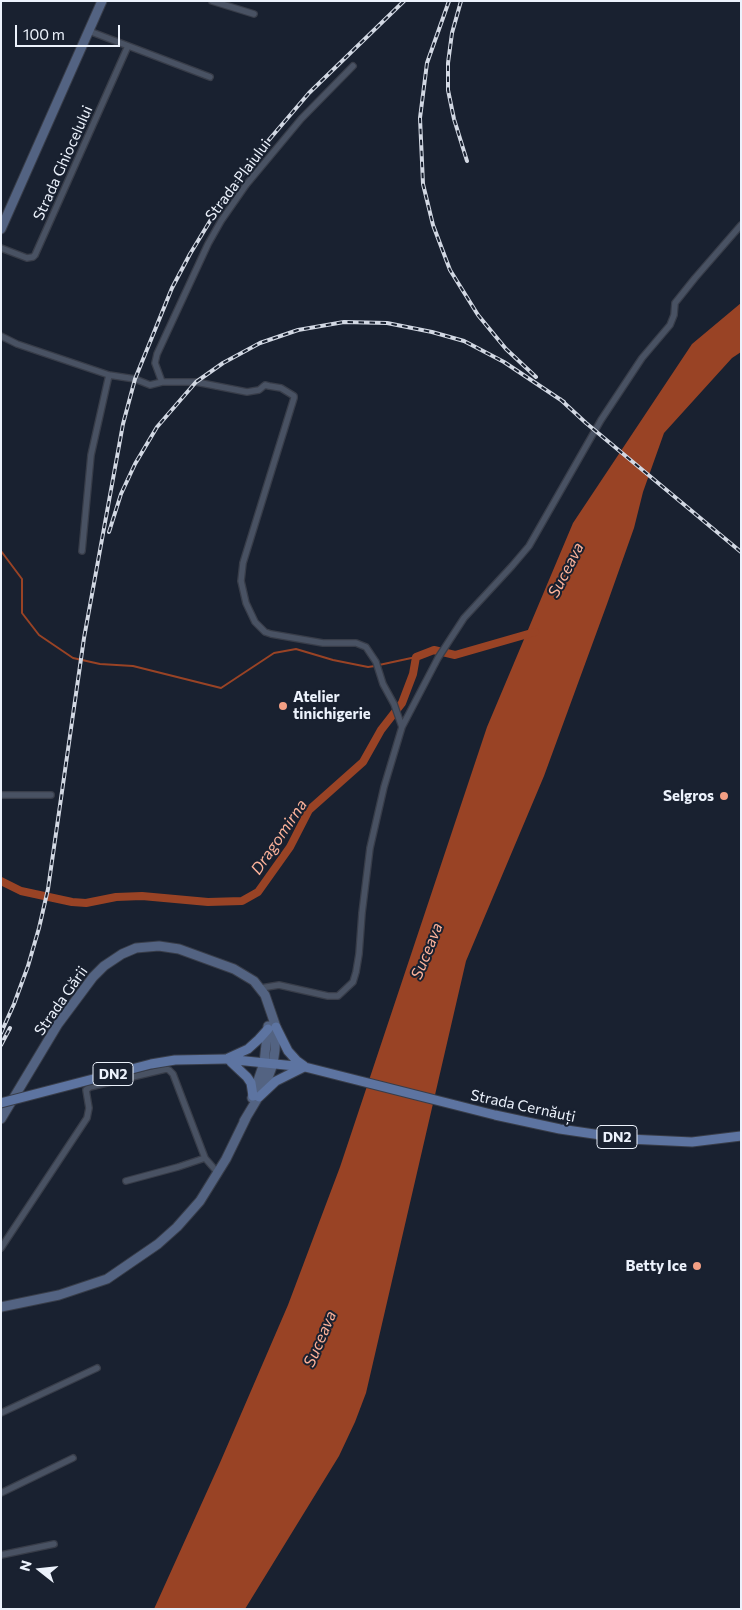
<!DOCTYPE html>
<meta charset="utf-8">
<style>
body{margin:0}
#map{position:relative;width:742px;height:1610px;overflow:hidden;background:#192130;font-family:Commissioner,sans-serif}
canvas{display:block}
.frame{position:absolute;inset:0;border:2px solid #ecf2fc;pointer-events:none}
.north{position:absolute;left:15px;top:1545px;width:50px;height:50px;-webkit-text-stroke:4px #192130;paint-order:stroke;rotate:286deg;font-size:14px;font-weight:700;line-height:20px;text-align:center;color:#ecf2fc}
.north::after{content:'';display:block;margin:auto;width:18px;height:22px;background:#ecf2fc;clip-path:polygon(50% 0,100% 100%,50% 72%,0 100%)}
.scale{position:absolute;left:15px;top:25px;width:105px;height:22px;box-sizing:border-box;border:2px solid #ecf2fc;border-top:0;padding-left:6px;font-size:15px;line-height:18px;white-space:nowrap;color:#ecf2fc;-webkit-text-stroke:4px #192130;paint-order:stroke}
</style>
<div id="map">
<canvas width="742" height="1610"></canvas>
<div class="frame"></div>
<div class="north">N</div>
<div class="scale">100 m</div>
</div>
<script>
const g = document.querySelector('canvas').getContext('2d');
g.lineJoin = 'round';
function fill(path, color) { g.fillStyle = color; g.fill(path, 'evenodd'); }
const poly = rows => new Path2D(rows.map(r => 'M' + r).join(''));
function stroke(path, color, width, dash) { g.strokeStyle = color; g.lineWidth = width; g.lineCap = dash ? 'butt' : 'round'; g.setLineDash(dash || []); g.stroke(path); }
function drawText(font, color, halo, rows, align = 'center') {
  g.font = font + ' Commissioner,sans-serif'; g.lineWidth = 4; g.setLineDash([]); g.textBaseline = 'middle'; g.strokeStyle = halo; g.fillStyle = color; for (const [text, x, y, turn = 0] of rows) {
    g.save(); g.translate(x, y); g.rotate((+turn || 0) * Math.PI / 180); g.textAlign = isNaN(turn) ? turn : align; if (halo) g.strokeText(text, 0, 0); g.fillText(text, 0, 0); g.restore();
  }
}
fill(poly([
 [741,303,741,352,732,358,664,433,643,492,634,528,607,604,544,776,466,961,366,1393,355,1422,339,1456,245,1609,154,1609,219,1465,288,1305,340,1167,487,727,573,523,692,344]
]), '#994325');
stroke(poly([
 [1,551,22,579,22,613,39,635,73,658,100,664,133,666,221,688,274,653,296,649,333,660,368,667,375,666],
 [379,665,416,657]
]), '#994325', 2);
stroke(poly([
 [1,881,21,891,72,902,86,903,116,897,142,896,208,902,242,901,258,892,290,847,309,810,363,762,381,730,402,703,413,674,416,657,434,650,455,655,535,632]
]), '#994325', 8);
const street = poly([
 [212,1,254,14],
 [89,31,210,77],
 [1,248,27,258,33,257,35,255,128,46],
 [1,336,17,344,109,375,135,379,150,385,162,382,196,382,247,392,259,390,265,385,269,386,281,388,294,396,294,398,243,563,241,581,246,603,255,622,265,632,271,634,323,643,356,643,366,647,376,662,383,684,394,704,402,727],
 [162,382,155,363,157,354,208,244,221,221,246,185,301,119,353,66],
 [82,551,91,455,109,375],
 [1,795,51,795],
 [261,988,279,985,328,996,338,996,353,982,356,972,359,954,362,913,370,848,384,787,402,727,438,658,464,618,512,566,529,546,601,420,642,358,670,325,674,315,675,303,695,278,741,225],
 [126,1181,178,1167,205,1158],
 [1,1248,87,1118,89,1108,86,1090,90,1087,166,1069,169,1070,173,1074,205,1158,218,1173],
 [1,1413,97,1368],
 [1,1493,73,1458],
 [1,1555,54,1544]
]);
const secondary = poly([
 [1,229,102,1],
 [252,1098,264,1063,268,1026],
 [1,1119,58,1024,93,977,104,966,122,954,136,948,159,946,179,949,234,969,254,981,265,995,276,1027,275,1050,273,1064,265,1086,244,1121],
 [1,1307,59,1295,107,1279,158,1244,177,1227,200,1201,226,1159,246,1118]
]);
const primary = poly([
 [276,1027,288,1051,297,1061,304,1066],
 [226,1059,305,1067,495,1115,560,1129,628,1139,692,1142,741,1136],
 [226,1059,248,1049,259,1039,268,1029],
 [231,1062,247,1077,251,1083,253,1096],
 [259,1097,276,1081,304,1067]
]);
stroke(street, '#383d49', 8);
stroke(secondary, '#383d49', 11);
stroke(primary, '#383d49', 11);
stroke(street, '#495263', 5.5);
stroke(secondary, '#536382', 9);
stroke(primary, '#5d74a1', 9);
const rail = poly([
 [449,1,427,63,420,118,423,184,433,225,450,270,478,315,506,349,536,377],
 [461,1,452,33,448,63,448,90,454,119,467,161],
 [560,399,586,423,741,552],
 [109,532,121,494,135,464,157,427,196,382,223,363,260,343,298,330,344,322,387,323,432,332,464,341,504,362,564,402],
 [1,1033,14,1004,28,966,39,928,48,889,84,638,123,424,135,379,172,288,190,254,221,203,262,148,309,93,404,1],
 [1,1045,10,1028]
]);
stroke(rail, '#d2d8e3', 4);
stroke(rail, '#192130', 2, [5.5]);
const primaryBridge = poly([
 [1,1103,151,1064,175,1060,226,1059]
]);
stroke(primaryBridge, '#383d49', 11, []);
stroke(primaryBridge, '#5d74a1', 9);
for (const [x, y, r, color] of [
 [283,706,5,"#f39f84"],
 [724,796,5,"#f39f84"],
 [697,1266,5,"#f39f84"]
]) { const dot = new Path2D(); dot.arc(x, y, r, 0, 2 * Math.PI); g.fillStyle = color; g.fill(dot); stroke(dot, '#192130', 2); }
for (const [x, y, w] of [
 [113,1074,40],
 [617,1137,40]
]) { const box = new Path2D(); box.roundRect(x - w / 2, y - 11.5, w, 23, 4); g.fillStyle = '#192130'; g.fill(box); stroke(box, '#ecf2fc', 1); }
drawText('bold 14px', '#ecf2fc', null, [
 ["DN2",113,1074],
 ["DN2",617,1137]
]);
drawText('15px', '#ecf2fc', '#192130', [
 ["Strada Ghiocelului",63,163,-66],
 ["Strada Plaiului",238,180,-53],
 ["Strada Gării",61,1001,-55],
 ["Strada Cernăuți",523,1106,12]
]);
drawText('bold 15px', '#ecf2fc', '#192130', [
 ["Atelier",293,697,"left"],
 ["tinichigerie",293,714,"left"],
 ["Selgros",714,796],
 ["Betty Ice",687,1266]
], 'right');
drawText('italic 16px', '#fcb29a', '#192130', [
 ["Suceava",566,570,-63],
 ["Dragomirna",279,837,-56],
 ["Suceava",427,951,-68],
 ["Suceava",320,1339,-67]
]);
</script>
